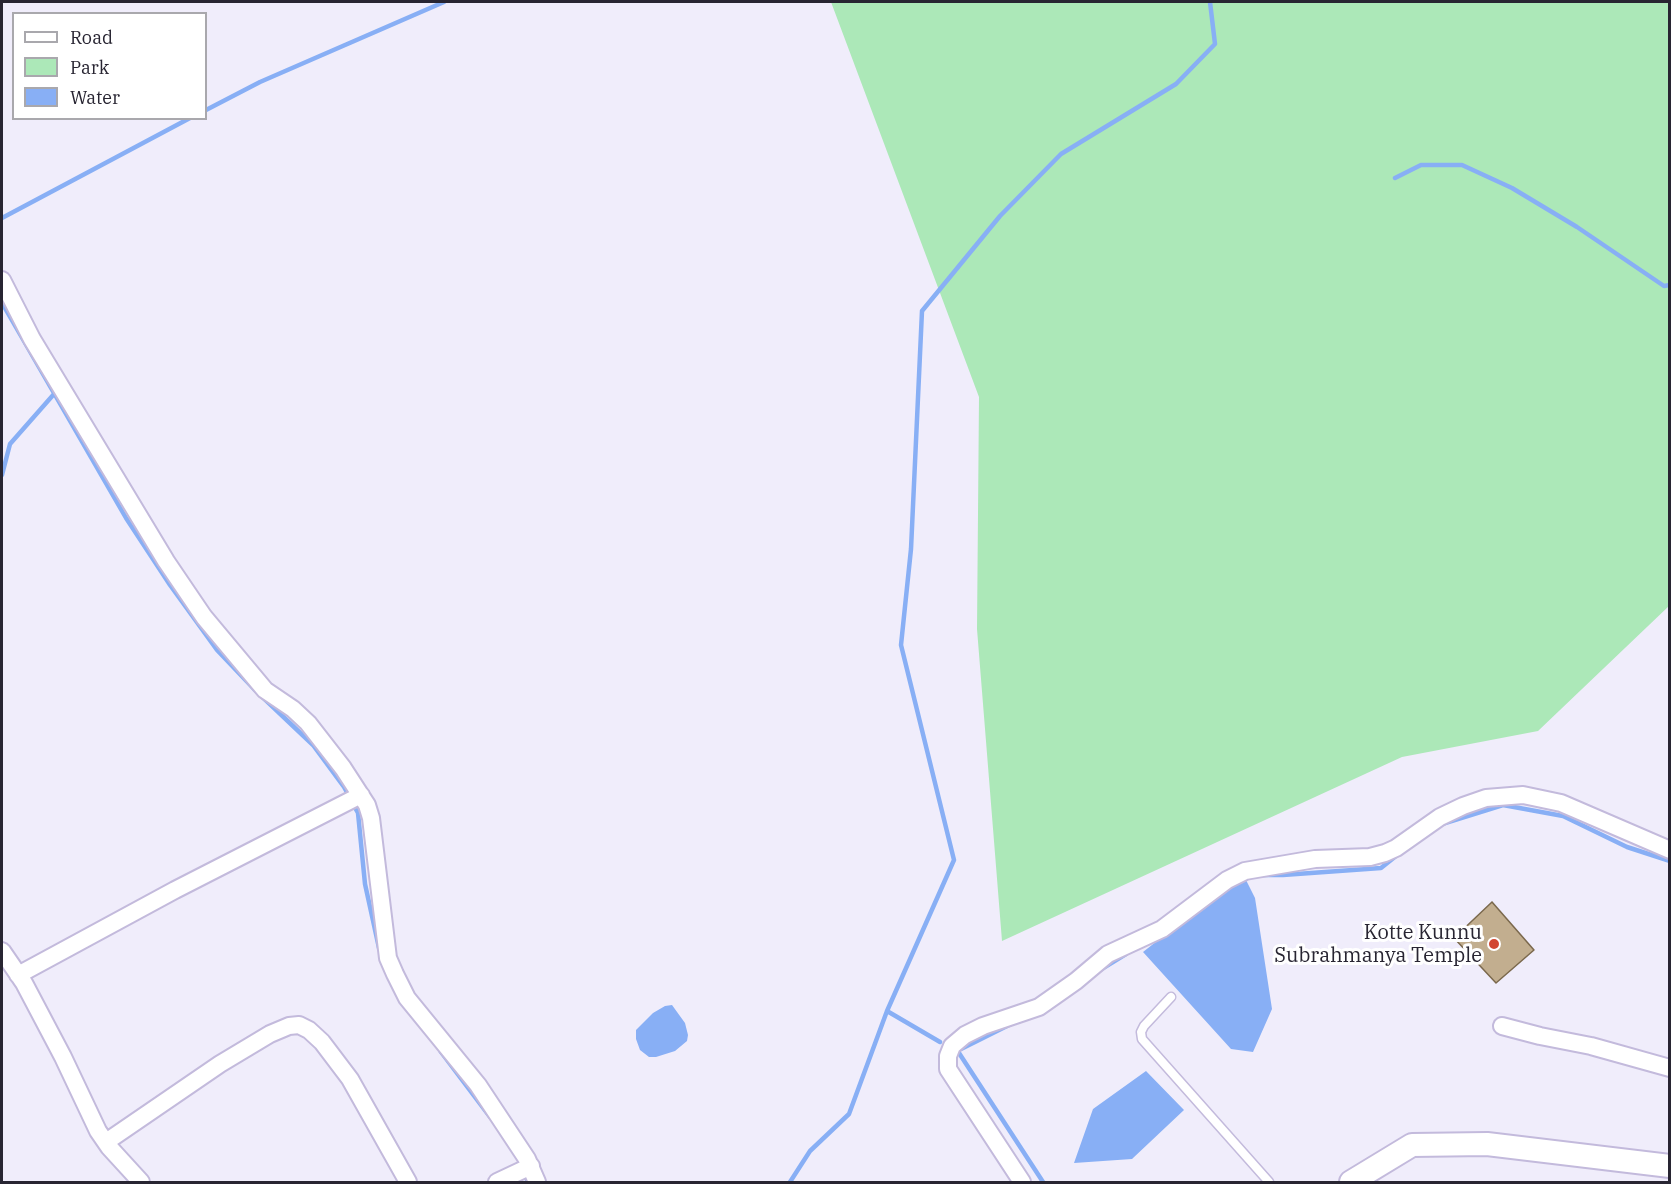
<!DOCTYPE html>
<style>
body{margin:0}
#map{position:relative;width:1671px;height:1184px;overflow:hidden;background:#f0edfb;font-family:"IBM Plex Serif",serif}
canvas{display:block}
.frame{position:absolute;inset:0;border:3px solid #282532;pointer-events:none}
.legend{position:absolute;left:12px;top:12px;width:195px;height:108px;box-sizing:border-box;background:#fff;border:2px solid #a9a8ad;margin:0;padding:8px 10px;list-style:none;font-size:18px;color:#282532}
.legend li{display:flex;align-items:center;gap:12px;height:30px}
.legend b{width:30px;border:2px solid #a9a8ad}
</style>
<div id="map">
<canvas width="1671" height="1184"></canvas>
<div class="frame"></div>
<ul class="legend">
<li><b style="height:8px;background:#fff"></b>Road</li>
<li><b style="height:16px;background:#ace8b8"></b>Park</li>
<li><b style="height:16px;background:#88aff5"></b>Water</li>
</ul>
</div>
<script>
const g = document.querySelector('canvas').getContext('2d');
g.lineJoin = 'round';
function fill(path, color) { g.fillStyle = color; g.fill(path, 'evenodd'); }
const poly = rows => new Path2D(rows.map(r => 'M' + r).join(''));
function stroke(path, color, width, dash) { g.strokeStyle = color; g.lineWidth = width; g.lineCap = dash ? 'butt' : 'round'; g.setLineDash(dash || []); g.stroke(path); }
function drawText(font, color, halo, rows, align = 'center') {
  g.font = font + ' "IBM Plex Serif",serif'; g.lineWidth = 6; g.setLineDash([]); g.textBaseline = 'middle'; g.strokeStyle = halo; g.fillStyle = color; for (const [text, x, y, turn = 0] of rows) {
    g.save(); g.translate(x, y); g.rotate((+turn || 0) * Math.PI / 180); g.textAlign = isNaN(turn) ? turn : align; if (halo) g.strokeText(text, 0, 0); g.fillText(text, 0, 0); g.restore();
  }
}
fill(poly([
 [831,2,1669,2,1669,606,1538,731,1402,757,1002,941,977,629,979,397]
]), '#ace8b8');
fill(poly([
 [1245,878,1255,898,1272,1009,1253,1052,1231,1049,1143,952,1209,900],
 [672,1005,685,1023,688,1035,687,1041,675,1051,656,1057,649,1057,640,1050,636,1039,636,1030,653,1013,665,1006],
 [1146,1071,1184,1110,1132,1159,1074,1163,1093,1109]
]), '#88aff5');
stroke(poly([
 [206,110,260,82,444,2],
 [1395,178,1421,165,1462,165,1512,188,1577,227,1664,286,1670,285],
 [2,218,190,118],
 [2,303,126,518,170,585,217,650,254,689,313,745,344,787,349,796],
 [2,475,10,444,54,394],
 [353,804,358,813,365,884,379,948],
 [1442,824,1503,805,1563,816,1627,847,1670,861],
 [1262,875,1283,875,1381,868,1396,856],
 [1100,970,1126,954],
 [887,1011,940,1042],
 [957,1051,1011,1024],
 [441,1052,490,1117],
 [959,1053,1043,1182],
 [524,1173,528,1182],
 [790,1182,810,1151,849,1114,887,1011,954,860,901,645,911,549,922,311,1000,216,1061,154,1176,84,1215,44,1210,2]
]), '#88aff5', 4.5);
const building = poly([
 [1492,902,1534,950,1496,983,1454,938,1492,902]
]);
fill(building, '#c2ae8f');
stroke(building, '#7a684c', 1.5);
const lane = poly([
 [1171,997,1144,1026,1141,1032,1142,1039,1269,1182]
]);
const street = poly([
 [2,280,32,339,166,561,204,617,265,690,293,709,308,723,343,768,367,805,371,818,388,958,395,974,407,998,478,1085,527,1159,537,1182],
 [2,951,24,983,63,1057,98,1131,109,1147,141,1182],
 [18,975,175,890,361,795],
 [1502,1026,1540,1036,1591,1046,1670,1068],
 [106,1142,220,1064,270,1034,289,1026,299,1025,309,1030,322,1042,350,1079,408,1182],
 [497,1182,531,1166],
 [1022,1182,948,1069,948,1056,952,1046,965,1035,983,1026,1039,1007,1076,981,1108,954,1162,929,1227,880,1245,871,1315,859,1370,857,1385,853,1396,848,1440,817,1463,806,1486,798,1523,795,1561,803,1670,850]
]);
const secondary = poly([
 [1351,1182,1412,1145,1487,1144,1670,1166]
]);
stroke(lane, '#c3badc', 11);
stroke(street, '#c3badc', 20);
stroke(secondary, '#c3badc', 26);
stroke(lane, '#fff', 8);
stroke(street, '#fff', 16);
stroke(secondary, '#fff', 22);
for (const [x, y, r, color] of [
 [1494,944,6,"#d24631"]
]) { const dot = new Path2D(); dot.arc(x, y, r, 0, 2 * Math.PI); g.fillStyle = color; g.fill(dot); stroke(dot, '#fff', 2); }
drawText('20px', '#282532', '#fff', [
 ["Kotte Kunnu",1482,933],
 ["Subrahmanya Temple",1482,956]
], 'right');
</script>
